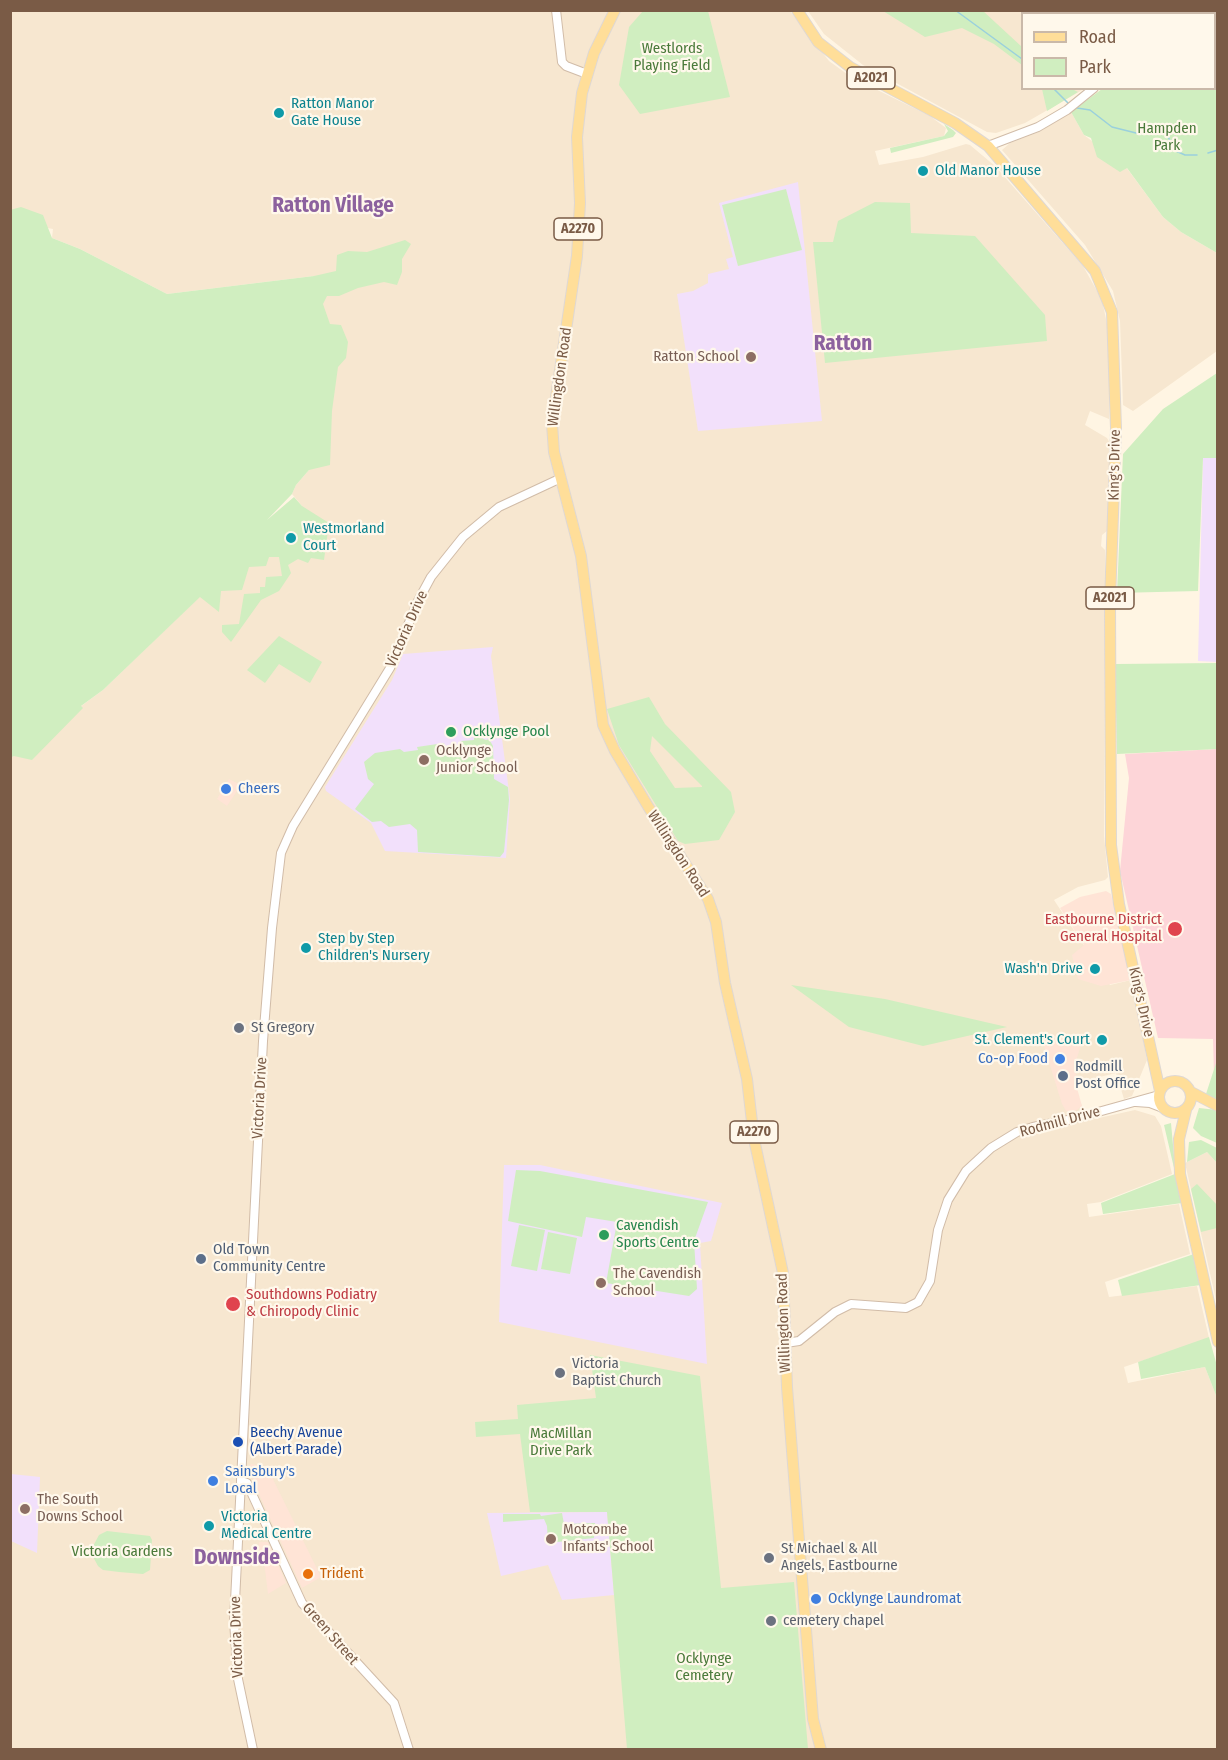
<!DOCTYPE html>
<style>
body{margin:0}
#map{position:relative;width:1228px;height:1760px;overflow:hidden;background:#fff5e3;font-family:"Fira Sans Condensed",sans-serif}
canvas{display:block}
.frame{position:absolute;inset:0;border:12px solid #7a5b46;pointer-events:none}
.legend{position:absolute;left:1021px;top:12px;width:195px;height:78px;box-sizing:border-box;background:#fff8eb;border:2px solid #cab9a9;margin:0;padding:8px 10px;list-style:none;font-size:18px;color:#7a5b46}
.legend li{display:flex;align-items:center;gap:12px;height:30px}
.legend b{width:30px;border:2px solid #cab9a9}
</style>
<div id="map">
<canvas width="1228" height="1760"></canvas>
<div class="frame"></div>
<ul class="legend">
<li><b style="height:8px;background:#ffde99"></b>Road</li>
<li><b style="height:16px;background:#d0eec0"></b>Park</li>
</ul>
</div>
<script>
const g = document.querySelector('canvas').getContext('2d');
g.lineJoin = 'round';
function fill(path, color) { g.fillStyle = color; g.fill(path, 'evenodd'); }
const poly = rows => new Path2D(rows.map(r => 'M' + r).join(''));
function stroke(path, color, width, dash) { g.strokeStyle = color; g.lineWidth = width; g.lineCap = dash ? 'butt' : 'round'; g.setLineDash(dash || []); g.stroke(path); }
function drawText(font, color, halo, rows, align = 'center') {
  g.font = font + ' "Fira Sans Condensed",sans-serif'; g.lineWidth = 4.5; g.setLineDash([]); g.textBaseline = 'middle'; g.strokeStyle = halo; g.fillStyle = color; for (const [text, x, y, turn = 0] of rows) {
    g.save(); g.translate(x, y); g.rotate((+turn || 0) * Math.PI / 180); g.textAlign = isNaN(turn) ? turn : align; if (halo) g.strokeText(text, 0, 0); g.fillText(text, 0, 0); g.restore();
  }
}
fill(poly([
 [1217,10,1218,17,1215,18,1214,14,1022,14,1022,88,1084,89,1025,123,996,133,987,132,863,65,824,34,808,11],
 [11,11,790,11,829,61,851,77,930,116,946,128,944,136,875,151,879,165,923,157,966,144,970,145,995,166,1083,266,1102,300,1107,324,1109,356,1109,419,1090,411,1085,425,1107,438,1111,445,1107,531,1102,535,1101,546,1105,550,1104,836,1108,877,1105,880,1078,887,1054,900,1110,985,1131,980,1147,1060,1132,1096,1124,1099,1116,1073,1075,1083,1080,1102,1090,1120,1135,1110,1155,1116,1161,1126,1172,1174,1101,1202,1087,1204,1089,1217,1179,1204,1190,1254,1105,1282,1109,1297,1197,1286,1209,1338,1124,1367,1128,1383,1205,1367,1217,1398,1217,1749,11,1750,11,758,103,690,197,599,302,506,292,494,296,485,309,470,314,276,167,294,80,249,52,238,53,229,11,221],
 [1071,112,1084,135,1126,167,1163,217,1181,232,1217,253,1217,351,1133,411,1123,405,1120,321,1113,291,1085,245,1002,150,1010,143,1039,132],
 [1207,1152,1217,1163,1217,1304,1185,1163]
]), '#f7e7d0');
fill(poly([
 [229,779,241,785,227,806,217,799],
 [1106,891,1111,894,1131,980,1101,986,1078,979,1072,955,1084,945,1060,908,1080,897],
 [1073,1034,1078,1035,1081,1045,1075,1064,1077,1088,1082,1106,1074,1112,1066,1111,1062,1104,1044,1046],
 [251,1464,267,1467,321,1577,302,1588,259,1494,249,1468],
 [259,1542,268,1542,286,1583,268,1594,263,1552,259,1551]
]), '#ffe4d6');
fill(poly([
 [798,182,822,421,698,431,677,294,693,291,708,283,708,274,729,269,726,259,733,257,719,203],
 [1203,458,1217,458,1217,662,1198,661],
 [493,647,491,656,510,799,506,858,385,851,371,823,326,791,325,787,392,680,403,654],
 [504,1165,540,1165,722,1203,711,1241,700,1243,707,1364,499,1322],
 [11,1474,40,1477,37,1553,11,1541],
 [607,1512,614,1595,562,1600,548,1565,501,1576,487,1513]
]), '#f2e0fb');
fill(poly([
 [1217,749,1217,1081,1214,1075,1213,1039,1158,1038,1120,871,1129,778,1125,754]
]), '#fdd5d8');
fill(poly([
 [643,11,708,11,730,97,640,114,619,85,629,27],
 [883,11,983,11,1022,47,1022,65,994,44,962,28,925,37],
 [1217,35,1217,253,1181,232,1163,217,1127,168,1120,172,1097,157,1091,138,1084,135,1071,112,1102,89,1214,88,1215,36],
 [1042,89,1072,89,1078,92,1047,111],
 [944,124,953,130,956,133,953,137,891,153,890,148,944,136,948,131],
 [786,189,802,250,738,266,722,205],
 [875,202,910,203,911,233,975,236,1045,315,1047,341,825,363,813,242,833,242,838,221],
 [21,207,43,215,52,238,80,249,167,294,314,276,336,271,337,255,348,251,367,252,405,240,411,244,402,259,402,272,397,285,384,282,358,288,339,296,327,296,323,304,330,324,341,325,348,342,346,358,338,367,332,411,330,465,309,470,296,485,292,494,267,520,294,497,302,506,329,523,324,560,311,558,308,563,298,559,288,565,291,573,279,591,261,600,231,642,222,632,222,625,239,624,244,594,260,593,260,587,265,587,266,577,282,576,279,557,269,557,266,566,249,567,242,590,221,591,219,612,200,597,103,690,81,706,83,708,32,760,14,756,10,758,10,210],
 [1217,373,1217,458,1203,458,1198,591,1117,593,1123,454,1163,409],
 [279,636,322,662,310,683,279,664,265,683,247,670],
 [1217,663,1217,749,1117,754,1115,664],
 [649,697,665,724,731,792,735,812,719,840,685,844,678,841,619,745,607,709],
 [652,736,702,786,702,787,675,788,650,751],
 [474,735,486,740,489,739,493,746,494,779,508,787,509,800,504,852,500,857,418,852,417,830,410,824,389,827,381,821,372,822,355,809,374,784,368,779,364,762,375,753,400,749,404,752,418,750,417,747,444,743,446,752,462,750,461,741,474,740],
 [791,985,885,999,1007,1027,923,1046,849,1027],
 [1217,1060,1217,1099,1206,1094],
 [1199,1108,1217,1110,1217,1143,1201,1136,1193,1128],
 [1171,1123,1175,1167,1174,1168,1164,1125],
 [1201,1140,1217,1148,1217,1163,1207,1152,1187,1162,1189,1142],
 [516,1170,540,1171,708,1202,694,1241,697,1289,689,1296,606,1283,617,1222,586,1217,582,1237,508,1221],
 [1175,1174,1182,1203,1103,1214,1101,1203],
 [1197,1184,1217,1205,1217,1228,1201,1232,1191,1189],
 [519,1225,545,1230,537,1271,511,1266],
 [548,1232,577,1238,570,1274,541,1269],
 [1194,1254,1201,1285,1122,1296,1118,1280],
 [1209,1337,1217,1366,1217,1398,1205,1367,1141,1379,1138,1362],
 [590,1355,700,1376,721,1588,794,1582,808,1749,627,1749,607,1512,530,1512,520,1434,476,1437,475,1422,518,1419,517,1405,596,1398],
 [562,1513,564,1524,595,1523,594,1538,548,1543,547,1526,544,1519,503,1522,503,1514,540,1514,541,1516],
 [107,1531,150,1536,152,1540,150,1570,143,1574,119,1572,103,1570,98,1566,92,1555,92,1548,99,1535]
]), '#d0eec0');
stroke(poly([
 [955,10,1022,59],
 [1053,88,1068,103],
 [1077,108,1090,110,1112,127,1140,134,1157,126,1163,128,1176,151,1185,155,1197,155],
 [1208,153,1218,150]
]), '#9ad0dd', 1.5);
const tertiary = poly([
 [556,10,562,62,566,66,587,74],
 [1214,31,1218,30],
 [988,146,1038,127,1067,110,1094,88],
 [1136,1102,1150,1103,1163,1108],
 [786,1343,799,1341,835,1312,851,1304,906,1308,918,1302,930,1281,938,1230,948,1200,966,1171,991,1148,1017,1132,1033,1127,1073,1119,1159,1095],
 [241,1481,247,1483,302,1603,394,1703,409,1750],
 [253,1750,238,1679,234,1621,263,1041,272,928,281,853,293,826,390,668,418,601,431,577,463,537,499,507,559,479]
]);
const primary = poly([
 [615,10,594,53,582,93,577,137,580,203,577,256,552,424,554,452,581,556,603,725,615,751,649,808,708,899,716,922,725,983,747,1079,754,1139,783,1273,787,1387,813,1719,821,1750],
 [797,10,818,42,850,67,955,123,988,146,1095,271,1112,312,1116,428,1110,601,1111,845,1119,904,1160,1091],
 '1159 1097a16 16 0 1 1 32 0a16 16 0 1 1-32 0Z',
 [1191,1092,1218,1106],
 [1186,1110,1179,1139,1180,1174,1218,1342]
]);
stroke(tertiary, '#d1bca8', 10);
stroke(primary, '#dfd8d3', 12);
stroke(tertiary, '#fff', 8);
stroke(primary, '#ffde99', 10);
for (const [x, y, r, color] of [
 [279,113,6,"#0f9aa8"],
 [923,171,6,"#0f9aa8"],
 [751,357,6,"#8d6e63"],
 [291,538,6,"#0f9aa8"],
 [451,732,6,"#2e9e5b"],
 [424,760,6,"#8d6e63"],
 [226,789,6,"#3f7fe0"],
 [1175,929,8,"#e0444e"],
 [306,948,6,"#0f9aa8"],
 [1095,969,6,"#0f9aa8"],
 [239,1028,6,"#6b7280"],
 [1102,1040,6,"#0f9aa8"],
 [1060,1059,6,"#3f7fe0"],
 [1063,1076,6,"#5c6f8a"],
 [604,1235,6,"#2e9e5b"],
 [201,1259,6,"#5c6f8a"],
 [601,1283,6,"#8d6e63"],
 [233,1304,8,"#e0444e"],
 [560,1373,6,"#6b7280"],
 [238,1442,6,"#1a4fb4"],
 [213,1481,6,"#3f7fe0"],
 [25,1509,6,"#8d6e63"],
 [209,1526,6,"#0f9aa8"],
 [551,1539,6,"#8d6e63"],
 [769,1558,6,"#6b7280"],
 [308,1574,6,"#e8710a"],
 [816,1599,6,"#3f7fe0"],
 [771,1621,6,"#6b7280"]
]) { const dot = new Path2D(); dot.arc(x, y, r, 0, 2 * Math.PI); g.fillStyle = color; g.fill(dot); stroke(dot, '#fff8eb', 2); }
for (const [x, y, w] of [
 [871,78,48],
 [578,229,48],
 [1110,598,48],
 [754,1132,48]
]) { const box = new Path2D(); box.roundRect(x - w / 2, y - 11, w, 22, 4.5); g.fillStyle = '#fff8eb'; g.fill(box); stroke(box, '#7a5b46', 1.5); }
drawText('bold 14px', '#7a5b46', null, [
 ["A2021",871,78],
 ["A2270",578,229],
 ["A2021",1110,598],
 ["A2270",754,1132]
]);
drawText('15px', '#4a7a3a', '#fff8eb', [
 ["Westlords",672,49],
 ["Playing Field",672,66],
 ["Hampden",1167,129],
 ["Park",1167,146],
 ["MacMillan",561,1434],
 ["Drive Park",561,1451],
 ["Victoria Gardens",122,1552],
 ["Ocklynge",704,1659],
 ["Cemetery",704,1676]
]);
drawText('15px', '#0d838f', '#fff8eb', [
 ["Ratton Manor",291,104],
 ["Gate House",291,121],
 ["Old Manor House",935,171],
 ["Westmorland",303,529],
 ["Court",303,546],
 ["Step by Step",318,939],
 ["Children's Nursery",318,956],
 ["Wash'n Drive",1083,969,"right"],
 ["St. Clement's Court",1090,1040,"right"],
 ["Victoria",221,1517],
 ["Medical Centre",221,1534]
], 'left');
drawText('15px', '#785e54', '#fff8eb', [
 ["Ratton School",739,357,"right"],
 ["Ocklynge",436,751],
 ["Junior School",436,768],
 ["The Cavendish",613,1274],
 ["School",613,1291],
 ["The South",37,1500],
 ["Downs School",37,1517],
 ["Motcombe",563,1530],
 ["Infants' School",563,1547]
], 'left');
drawText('15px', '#7a5b46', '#fff8eb', [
 ["Willingdon Road",560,377,-82],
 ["King's Drive",1115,465,-89],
 ["Victoria Drive",407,629,-66],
 ["Willingdon Road",678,854,57],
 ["King's Drive",1141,1002,77],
 ["Victoria Drive",260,1098,-87],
 ["Rodmill Drive",1060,1122,-15],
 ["Willingdon Road",784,1323,-92],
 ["Green Street",330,1634,49],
 ["Victoria Drive",237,1637,-92]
]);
drawText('15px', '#27864d', '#fff8eb', [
 ["Ocklynge Pool",463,732],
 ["Cavendish",616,1226],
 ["Sports Centre",616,1243]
], 'left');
drawText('15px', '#366cbe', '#fff8eb', [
 ["Cheers",238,789],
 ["Co-op Food",1048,1059,"right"],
 ["Sainsbury's",225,1472],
 ["Local",225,1489],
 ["Ocklynge Laundromat",828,1599]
], 'left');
drawText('15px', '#be3a42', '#fff8eb', [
 ["Eastbourne District",1162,920],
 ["General Hospital",1162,937],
 ["Southdowns Podiatry",246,1295,"left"],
 ["& Chiropody Clinic",246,1312,"left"]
], 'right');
drawText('15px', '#5b616d', '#fff8eb', [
 ["St Gregory",251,1028],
 ["Victoria",572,1364],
 ["Baptist Church",572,1381],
 ["St Michael & All",781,1549],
 ["Angels, Eastbourne",781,1566],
 ["cemetery chapel",783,1621]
], 'left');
drawText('15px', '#4e5e75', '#fff8eb', [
 ["Rodmill",1075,1067],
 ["Post Office",1075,1084],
 ["Old Town",213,1250],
 ["Community Centre",213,1267]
], 'left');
drawText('15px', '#164399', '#fff8eb', [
 ["Beechy Avenue",250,1433],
 ["(Albert Parade)",250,1450]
], 'left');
drawText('15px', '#c56008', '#fff8eb', [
 ["Trident",320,1574]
], 'left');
drawText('bold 21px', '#8c619e', '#fff8eb', [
 ["Ratton Village",333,206],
 ["Ratton",843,344],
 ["Downside",237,1558]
]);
</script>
